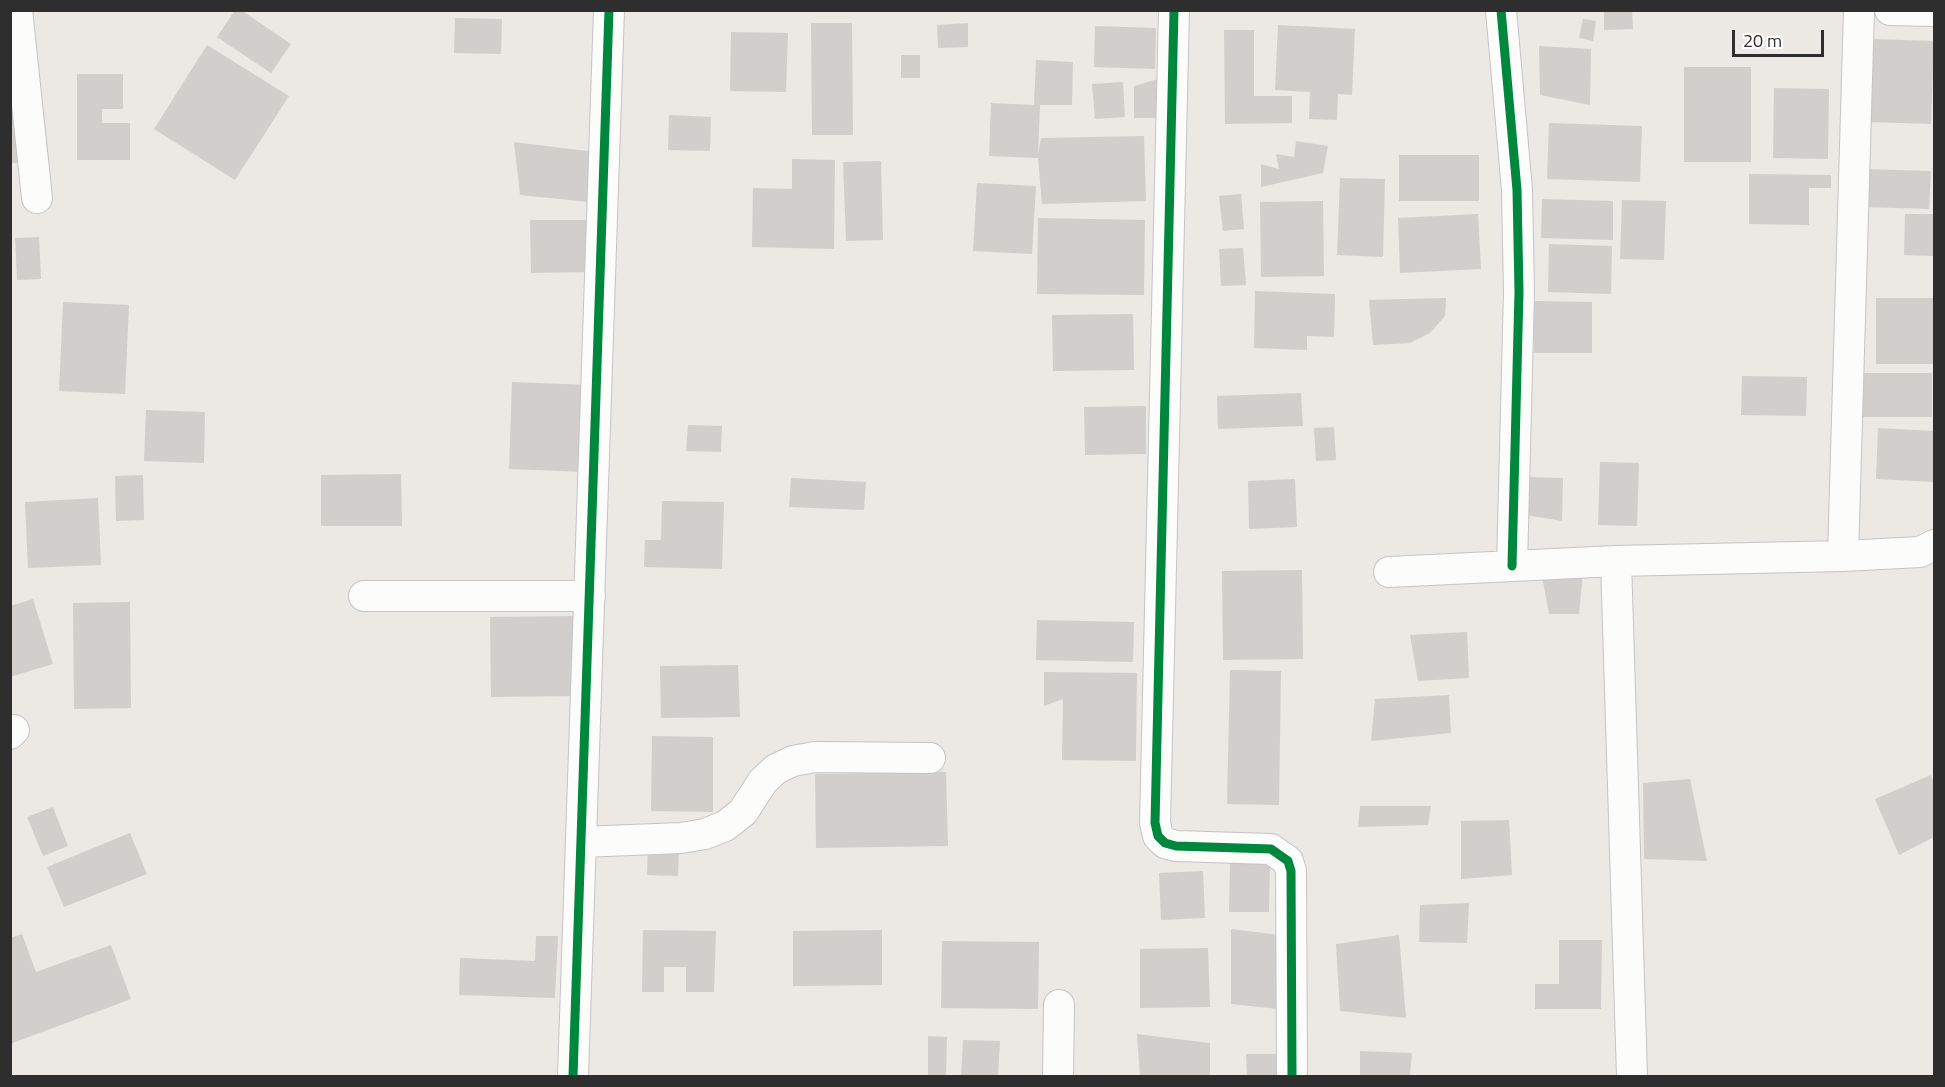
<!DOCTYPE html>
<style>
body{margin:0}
#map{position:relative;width:1945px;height:1087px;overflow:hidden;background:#ece8e4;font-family:"Titillium Web",sans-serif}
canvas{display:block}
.frame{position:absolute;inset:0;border:12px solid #2e2e2e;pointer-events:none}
.scale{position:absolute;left:1732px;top:30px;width:92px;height:27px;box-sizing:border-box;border:3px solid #2e2e2e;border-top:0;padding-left:8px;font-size:18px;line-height:21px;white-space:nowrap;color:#2e2e2e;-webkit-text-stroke:4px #fff;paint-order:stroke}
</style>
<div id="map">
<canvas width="1945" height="1087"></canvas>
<div class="frame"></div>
<div class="scale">20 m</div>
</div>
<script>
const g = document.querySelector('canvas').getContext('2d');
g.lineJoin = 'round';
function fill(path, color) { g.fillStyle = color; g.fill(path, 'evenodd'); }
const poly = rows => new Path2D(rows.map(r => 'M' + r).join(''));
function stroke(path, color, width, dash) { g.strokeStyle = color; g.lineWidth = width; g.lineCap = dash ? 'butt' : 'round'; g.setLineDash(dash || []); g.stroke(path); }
fill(poly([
 [235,10,241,10,291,44,271,73,217,37],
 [1604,10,1632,10,1633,29,1604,30],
 [455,18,502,19,501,54,454,53],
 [1583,19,1596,21,1593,41,1579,38],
 [811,23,852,23,853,135,812,135],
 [968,23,968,47,938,48,937,25],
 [1278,25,1355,29,1352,95,1338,94,1337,120,1309,119,1310,92,1275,90],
 [1095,26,1156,28,1155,69,1094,67],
 [1224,30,1254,30,1254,96,1292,96,1292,123,1225,124],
 [731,32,788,33,786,92,730,91],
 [1872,39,1934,41,1931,124,1868,122],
 [207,45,289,96,235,180,154,129],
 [1539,46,1591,49,1590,105,1540,95],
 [901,55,920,55,920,78,901,78],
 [1036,60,1073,62,1072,105,1040,105,1038,154,1041,138,1144,136,1146,201,1042,204,1038,158,989,156,991,103,1034,105],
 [1684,67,1751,67,1751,162,1684,162],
 [77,74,123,74,123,109,102,109,102,123,130,123,130,160,77,160],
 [1158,79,1158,118,1134,118,1134,86],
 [1123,82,1125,117,1095,119,1092,84],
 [1774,88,1829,89,1828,159,1773,158],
 [10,103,23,103,22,163,10,163],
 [669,115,711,117,710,151,668,150],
 [1549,123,1642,126,1640,182,1547,179],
 [1296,141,1328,146,1323,173,1261,187,1261,164,1279,169,1276,154,1294,157],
 [514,142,595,152,589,202,520,195],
 [1399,155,1479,155,1479,201,1399,201],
 [792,159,835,160,834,249,752,247,753,188,792,189],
 [881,161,883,240,846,241,843,162],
 [1864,169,1931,171,1929,209,1863,207],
 [1749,174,1831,175,1831,188,1809,188,1809,225,1749,224],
 [1340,178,1385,179,1383,257,1337,255],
 [977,183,1036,186,1032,254,973,251],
 [1241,194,1244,229,1223,231,1219,196],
 [1542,199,1613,201,1613,240,1541,238],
 [1622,200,1666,201,1664,260,1620,259],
 [1323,201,1324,276,1261,277,1260,202],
 [1478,214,1481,269,1400,273,1398,218],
 [1905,214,1934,214,1934,256,1904,255],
 [1038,218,1145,220,1144,295,1037,294],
 [530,220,588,220,589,272,531,273],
 [39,237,41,279,17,280,15,238],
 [1549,244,1612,246,1611,294,1548,292],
 [1243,248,1246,285,1221,286,1219,249],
 [1255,291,1335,294,1334,337,1307,336,1307,350,1254,348],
 [1446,298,1445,316,1430,333,1410,343,1373,345,1369,300],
 [1876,298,1934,298,1934,364,1876,364],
 [1534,301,1592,302,1592,353,1534,353],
 [63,302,129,305,125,394,59,391],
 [1133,314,1134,370,1053,371,1052,315],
 [1858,373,1932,373,1932,417,1857,417],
 [1742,376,1807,377,1806,416,1741,415],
 [512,382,589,385,585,472,509,469],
 [1301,393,1303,426,1218,429,1217,396],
 [1146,406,1146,454,1085,455,1084,407],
 [146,410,205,412,204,463,144,461],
 [688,425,722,426,721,452,686,451],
 [1334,427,1336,460,1316,461,1314,428],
 [1878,428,1934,431,1934,482,1876,479],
 [1600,462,1639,463,1637,526,1598,525],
 [401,474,402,526,321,526,321,475],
 [143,475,144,520,116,521,115,476],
 [1526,477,1563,478,1562,521,1526,515],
 [791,478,866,482,864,510,789,507],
 [1295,479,1297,527,1249,529,1248,481],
 [98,498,101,565,28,568,25,502],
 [662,501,724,502,722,569,644,567,645,540,661,540],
 [1302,570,1303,659,1223,660,1222,571],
 [1583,573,1579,614,1549,614,1542,576],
 [33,599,53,664,10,677,10,606],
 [130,602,131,708,74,709,73,603],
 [576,616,577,696,491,697,490,617],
 [1037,620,1134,622,1133,662,1036,660],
 [1467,632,1469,678,1418,681,1410,635],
 [738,665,740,717,661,718,660,666],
 [1230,670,1281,671,1279,805,1227,804],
 [1044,672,1137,673,1136,761,1062,760,1063,699,1044,706],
 [1449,695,1451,733,1371,741,1375,699],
 [652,736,713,737,713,812,651,811],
 [946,772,948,846,816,848,815,774],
 [1931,775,1934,784,1934,837,1899,855,1875,799],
 [1690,779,1707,861,1644,859,1643,783],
 [1360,806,1431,806,1428,825,1358,827],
 [53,807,68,846,43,856,27,817],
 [1509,820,1512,875,1461,879,1461,821],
 [130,833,147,874,64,907,47,867],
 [648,846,679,846,678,876,647,875],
 [1230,862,1270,862,1269,912,1229,912],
 [1203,871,1205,918,1161,920,1159,873],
 [1469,903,1467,943,1419,942,1420,905],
 [1231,929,1288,936,1288,1010,1231,1004],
 [643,930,716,931,714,992,686,992,686,967,664,967,664,992,642,992],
 [882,930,882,985,793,986,793,931],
 [22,934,36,972,111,945,131,999,10,1044,10,938],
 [1399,935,1406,1018,1340,1011,1336,944],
 [536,936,558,936,555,998,459,995,460,958,535,961],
 [1559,940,1602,940,1601,1009,1535,1009,1535,984,1559,984],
 [942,941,1039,942,1038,1009,941,1008],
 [1208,948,1210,1007,1140,1008,1140,949],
 [1137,1034,1210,1043,1210,1076,1140,1076],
 [928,1036,947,1037,946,1076,928,1076],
 [963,1040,1000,1041,998,1076,961,1076],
 [1360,1051,1412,1053,1410,1076,1360,1076],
 [1246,1054,1288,1054,1288,1076,1247,1076]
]), '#d1cecb');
const minor = poly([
 [17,10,37,198],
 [1174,10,1155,823,1158,836,1165,843,1176,846,1271,849,1288,861,1291,871,1292,1076],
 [1501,10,1517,190,1519,292,1512,566],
 [1890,10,1934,11],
 [1843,556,1859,10],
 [1616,561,1632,1076],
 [1389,572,1616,561,1843,556,1920,552,1934,545],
 [364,596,590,596],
 [10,734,14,730],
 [581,842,681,838,705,834,725,826,743,812,763,781,776,769,793,761,815,757,930,758],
 [573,1076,609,10],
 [1058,1076,1059,1005]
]);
stroke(minor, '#c5c4c5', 32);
stroke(minor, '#fcfcfb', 30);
stroke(poly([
 [1174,10,1155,823,1158,836,1165,843,1176,846,1271,849,1288,861,1291,871,1292,1076],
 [1501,10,1517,190,1519,292,1512,566],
 [573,1076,609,10]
]), '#00873e', 9);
</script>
